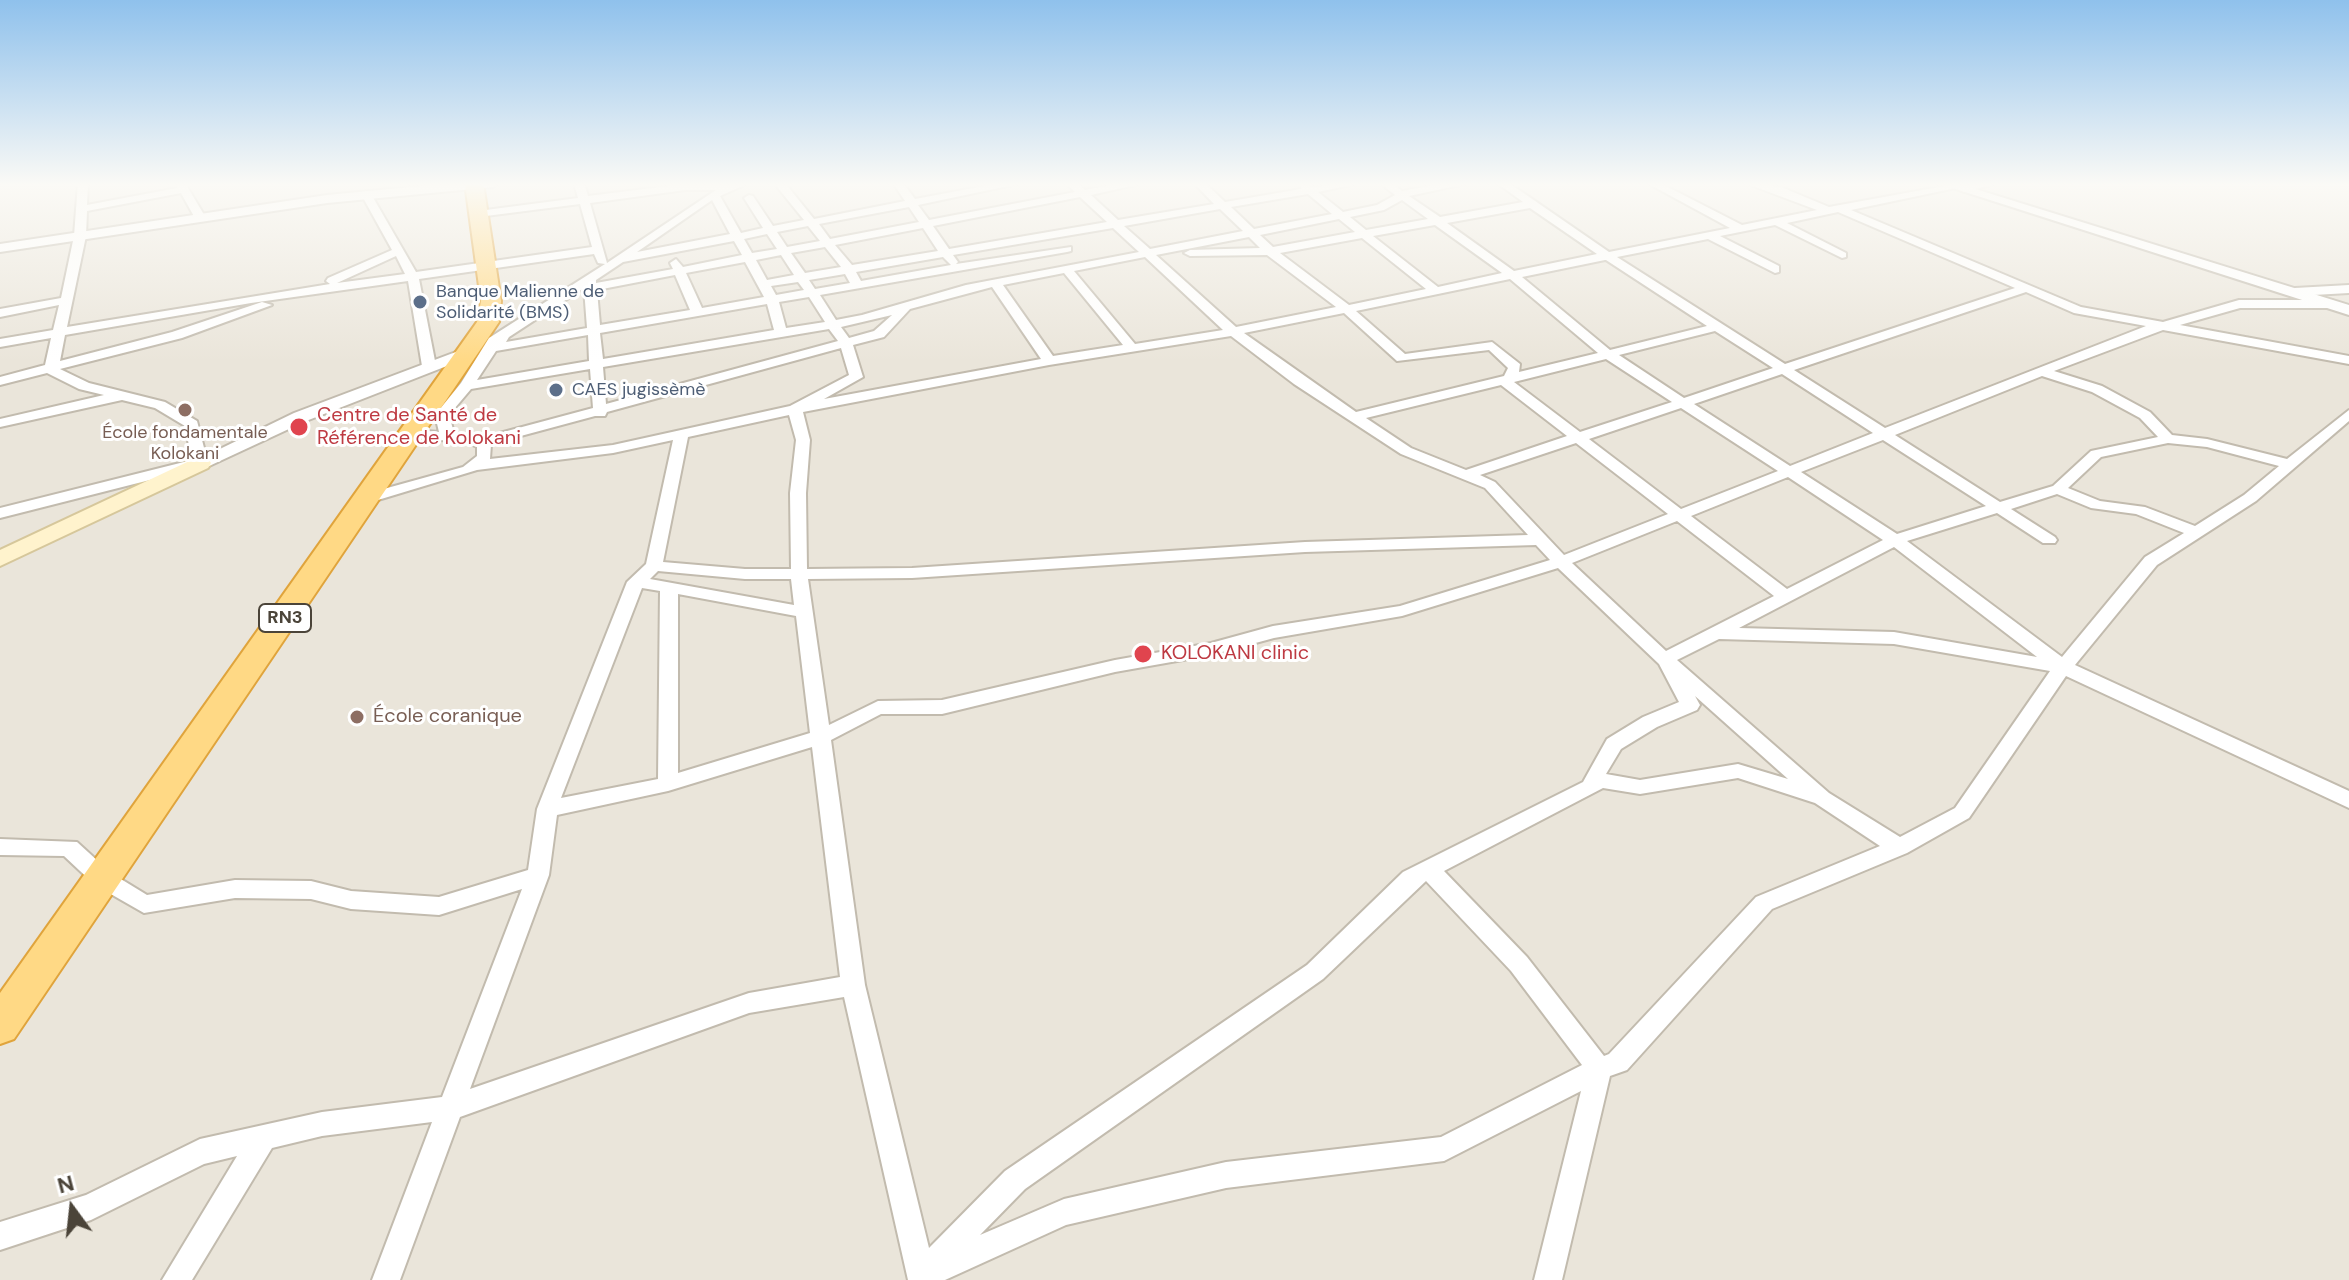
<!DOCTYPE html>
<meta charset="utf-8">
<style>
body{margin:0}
#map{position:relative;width:2349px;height:1280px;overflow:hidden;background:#f6f3ec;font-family:"DM Sans",sans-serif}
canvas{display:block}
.north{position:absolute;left:32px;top:1168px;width:80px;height:80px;-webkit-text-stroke:6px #fff;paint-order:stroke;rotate:345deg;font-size:22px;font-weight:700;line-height:32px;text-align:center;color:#4b4439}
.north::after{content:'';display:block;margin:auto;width:28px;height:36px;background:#4b4439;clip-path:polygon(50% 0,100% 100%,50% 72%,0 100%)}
</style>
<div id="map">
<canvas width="2349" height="1280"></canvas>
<div class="north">N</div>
</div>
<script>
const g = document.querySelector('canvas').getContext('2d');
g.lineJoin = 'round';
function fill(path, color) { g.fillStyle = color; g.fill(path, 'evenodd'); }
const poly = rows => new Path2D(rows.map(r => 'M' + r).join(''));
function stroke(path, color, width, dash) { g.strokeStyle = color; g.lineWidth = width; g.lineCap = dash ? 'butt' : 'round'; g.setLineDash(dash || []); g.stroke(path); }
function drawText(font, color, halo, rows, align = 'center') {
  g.font = font + ' "DM Sans",sans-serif'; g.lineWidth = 6; g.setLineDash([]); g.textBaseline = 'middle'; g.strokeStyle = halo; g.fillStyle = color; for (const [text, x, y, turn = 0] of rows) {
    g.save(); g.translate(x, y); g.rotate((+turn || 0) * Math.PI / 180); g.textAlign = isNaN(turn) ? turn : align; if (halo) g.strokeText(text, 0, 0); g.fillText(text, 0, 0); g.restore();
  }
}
fill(poly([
 [0,183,1941,183,1964,189,1993,183,2349,183,2349,1280,0,1280]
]), '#eae5da');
const minor = poly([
 [78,183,88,183,87,205,177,188,175,183,185,183,206,218,196,220,181,193,87,211,86,236,67,327,330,284,326,281,328,278,392,250,361,194,366,191,371,194,416,272,592,247,580,204,478,217,473,214,478,211,578,198,574,183,584,183,588,196,685,184,749,183,720,196,741,233,763,228,744,198,749,195,753,196,773,226,804,220,774,183,785,183,814,219,905,201,893,183,903,183,915,199,1000,183,1022,183,918,205,929,220,1075,192,1066,183,1077,183,1085,190,1122,183,1144,183,1091,195,1118,220,1214,204,1194,183,1205,183,1225,202,1301,189,1301,185,1305,184,1312,187,1360,183,1318,192,1343,212,1377,205,1395,195,1380,183,1392,183,1402,191,1446,183,1469,183,1409,196,1440,217,1523,202,1497,183,1509,183,1609,252,1730,228,1647,183,1660,183,1742,225,1817,210,1745,183,1781,187,1829,207,1955,184,1955,188,1951,189,1851,210,2081,307,2163,322,2239,300,2332,300,2338,304,2332,308,2240,308,2180,325,2349,356,2349,364,2163,330,2054,371,2102,386,2150,412,2172,435,2207,439,2287,459,2349,410,2349,421,2256,501,2157,565,2075,665,2349,791,2349,808,2066,676,1969,818,1907,853,1772,909,1627,1070,1610,1076,1562,1280,1534,1280,1581,1091,1444,1161,1226,1188,1066,1225,945,1280,908,1280,844,997,749,1013,460,1117,400,1280,372,1280,432,1122,322,1136,272,1148,192,1280,162,1280,237,1156,204,1164,91,1220,0,1250,0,1222,86,1195,200,1139,322,1112,442,1097,522,889,439,915,351,909,311,899,235,898,144,913,95,885,64,856,0,855,0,839,77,842,111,873,147,895,235,880,311,881,351,891,439,897,528,870,537,809,627,582,646,564,673,440,613,453,477,470,368,503,360,498,362,495,463,467,477,456,477,447,466,442,413,438,406,434,413,430,439,432,435,415,461,383,489,338,605,264,598,263,594,254,419,279,436,366,429,370,422,366,408,281,251,303,65,335,60,361,172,332,262,302,272,305,182,338,60,369,89,383,165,402,197,421,208,463,205,466,0,518,0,508,192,460,185,426,155,408,122,400,0,427,0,419,104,395,79,389,47,373,0,385,0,377,45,365,51,338,0,347,0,339,53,330,59,305,0,317,0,309,61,298,74,236,78,183],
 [685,190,716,190,607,263,590,203,685,190],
 [1308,194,1332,214,1254,229,1231,207,1308,194],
 [1080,197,1107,222,949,249,933,226,1080,197],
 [712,200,730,234,637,252,712,200],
 [1402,200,1428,219,1366,230,1350,217,1384,210,1402,200],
 [909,207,919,222,830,239,819,224,909,207],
 [1530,208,1597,254,1514,271,1447,223,1530,208],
 [1220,209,1243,231,1150,249,1124,226,1220,209],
 [1838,212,2015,288,1785,364,1617,257,1708,239,1775,273,1779,272,1779,266,1720,236,1775,225,1842,258,1846,257,1846,253,1787,223,1838,212],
 [1339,219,1355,232,1273,247,1260,235,1339,219],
 [1435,225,1502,273,1438,287,1373,236,1435,225],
 [808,226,820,241,787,247,777,232,808,226],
 [923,228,938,251,852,265,835,245,923,228],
 [1113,228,1139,252,966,285,862,315,836,320,820,295,1067,252,1071,251,1071,247,956,264,958,262,953,255,1113,228],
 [767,234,777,249,752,253,744,239,767,234],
 [1249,237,1260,248,1190,250,1184,253,1190,256,1267,255,1336,307,1236,327,1156,255,1249,237],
 [1362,238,1426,289,1349,305,1280,253,1362,238],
 [734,241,742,255,683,267,676,259,670,263,673,269,596,283,596,280,623,262,734,241],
 [825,247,841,267,805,273,791,253,825,247],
 [781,255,794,275,767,280,756,260,781,255],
 [396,256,405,274,337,283,396,256],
 [943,257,951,265,861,281,856,272,943,257],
 [1145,257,1223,330,1135,344,1074,271,1145,257],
 [1605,260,1606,260,1707,326,1610,350,1522,277,1605,260],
 [745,262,764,297,702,308,686,273,745,262],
 [1064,273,1123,345,1053,356,1003,285,1064,273],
 [845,274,850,283,815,289,809,280,845,274],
 [675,275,690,310,600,325,597,290,675,275],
 [1510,279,1598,353,1519,372,1520,364,1492,342,1405,354,1356,311,1510,279],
 [798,282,804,290,776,295,771,286,798,282],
 [992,287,1041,359,824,399,863,377,853,345,884,337,910,309,992,287],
 [584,288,587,328,506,342,509,337,584,288],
 [2026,292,2074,313,2146,326,1885,428,1794,370,2026,292],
 [809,297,825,322,786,328,779,302,809,297],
 [767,304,774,330,603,359,600,333,767,304],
 [1344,313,1397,361,1489,350,1508,368,1504,376,1356,412,1244,333,1344,313],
 [892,315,874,331,849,338,841,327,892,315],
 [829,329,838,341,606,404,603,367,829,329],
 [1715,331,1773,368,1684,398,1619,355,1715,331],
 [588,335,589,361,477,380,496,351,588,335],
 [1231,336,1294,384,1401,454,1485,488,1528,535,1305,542,912,568,807,569,806,493,810,440,803,412,1049,365,1231,336],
 [841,348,849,375,790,406,613,445,490,459,491,444,595,416,605,416,607,412,841,348],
 [1606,359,1672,402,1580,432,1514,382,1606,359],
 [590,369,593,408,481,438,454,433,449,415,471,389,590,369],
 [1782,374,1873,433,1790,466,1694,404,1782,374],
 [2042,376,2092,392,2140,418,2158,437,2091,451,2053,486,2000,502,1895,435,2042,376],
 [1501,385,1567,436,1466,470,1411,448,1366,418,1501,385],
 [1681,408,1778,471,1681,509,1589,439,1681,408],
 [789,415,796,440,790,493,791,569,745,569,663,562,688,437,789,415],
 [1883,440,1986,506,1897,534,1801,472,1883,440],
 [1576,443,1668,514,1564,555,1495,482,1480,475,1576,443],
 [2168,443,2207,447,2279,466,2244,495,2195,526,2145,507,2100,501,2068,488,2101,457,2168,443],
 [1788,477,1883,540,1787,589,1691,516,1788,477],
 [2057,494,2091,508,2136,514,2184,533,2145,557,2062,657,1907,541,1997,513,2043,543,2055,543,2057,540,2055,537,2011,509,2057,494],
 [1677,521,1774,596,1666,651,1572,563,1677,521],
 [1536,545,1550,560,1400,606,1273,626,1211,643,1115,660,942,700,878,701,829,725,808,579,912,578,1305,552,1536,545],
 [1894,547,2037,657,1894,632,1739,628,1894,547],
 [1558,568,1659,664,1679,702,1643,717,1607,739,1583,782,1403,872,1307,965,1005,1171,929,1248,865,985,831,740,881,714,942,714,1115,672,1211,655,1274,638,1402,616,1558,568],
 [658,571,745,579,791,579,794,605,650,579,658,571],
 [642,588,660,591,658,779,561,798,642,588],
 [678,594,796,616,810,733,678,773,678,594],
 [1719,639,1894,644,2050,671,1955,808,1900,837,1829,793,1677,660,1719,639],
 [1695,696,1788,779,1738,764,1640,780,1606,774,1621,749,1657,727,1697,710,1700,705,1695,696],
 [812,747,840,977,749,993,470,1089,549,875,557,815,668,791,812,747],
 [1738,778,1815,803,1880,846,1756,897,1609,1054,1604,1056,1527,957,1444,871,1603,788,1640,794,1738,778],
 [1426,881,1511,971,1582,1065,1441,1137,1226,1162,1064,1199,980,1235,1025,1189,1323,979,1426,881],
 [1978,183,1998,183,1964,192,1959,189,1978,183],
 [2349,285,2349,293,2295,296,2289,292,2295,288,2349,285]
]);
const tertiary = poly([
 [453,183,499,183,493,187,327,203,0,252,0,244,327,195,453,183],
 [1937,183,1956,183,2349,305,2349,315,1937,183],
 [469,347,475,349,475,355,306,421,207,467,193,467,191,463,294,413,469,347]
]);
const secondary = poly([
 [200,456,208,458,211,463,208,468,0,566,0,550,200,456]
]);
const trunk = poly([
 [465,183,483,183,501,301,499,322,14,1039,0,1044,0,993,477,322,481,301,465,183]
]);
stroke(minor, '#c2bbae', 4);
stroke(tertiary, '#c2bbae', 4);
stroke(secondary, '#d6c79b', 4);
stroke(trunk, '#e0a43c', 4);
fill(minor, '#fff');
fill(tertiary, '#fff');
fill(secondary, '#fff3cd');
fill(trunk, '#ffd985');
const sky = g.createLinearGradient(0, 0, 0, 362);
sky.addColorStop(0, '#8fc1ec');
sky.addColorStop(0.51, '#fbfaf6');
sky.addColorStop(1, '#fbfaf600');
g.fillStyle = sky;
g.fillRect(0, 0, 2349, 362);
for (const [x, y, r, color] of [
 [420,302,8,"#5c6f8a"],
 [556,390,8,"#5c6f8a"],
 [185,410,8,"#8d6e63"],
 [299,427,10,"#e0444e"],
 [1143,654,10,"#e0444e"],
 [357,717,8,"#8d6e63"]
]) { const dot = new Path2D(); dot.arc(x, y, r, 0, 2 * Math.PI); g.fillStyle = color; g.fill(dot); stroke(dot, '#fff', 3); }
drawText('18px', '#4e5e75', '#fff', [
 ["Banque Malienne de",436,292],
 ["Solidarité (BMS)",436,313],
 ["CAES jugissèmè",572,390]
], 'left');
drawText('18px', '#785e54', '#fff', [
 ["École fondamentale",185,433],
 ["Kolokani",185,454]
]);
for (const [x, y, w] of [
 [285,618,52]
]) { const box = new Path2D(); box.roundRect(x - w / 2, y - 14, w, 28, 6); g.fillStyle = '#fff'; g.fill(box); stroke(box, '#4b4439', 2); }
drawText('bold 18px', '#4b4439', null, [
 ["RN3",285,618]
]);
drawText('20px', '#be3a42', '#fff', [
 ["Centre de Santé de",317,416],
 ["Référence de Kolokani",317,439],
 ["KOLOKANI clinic",1161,654]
], 'left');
drawText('20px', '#785e54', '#fff', [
 ["École coranique",373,717]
], 'left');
</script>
